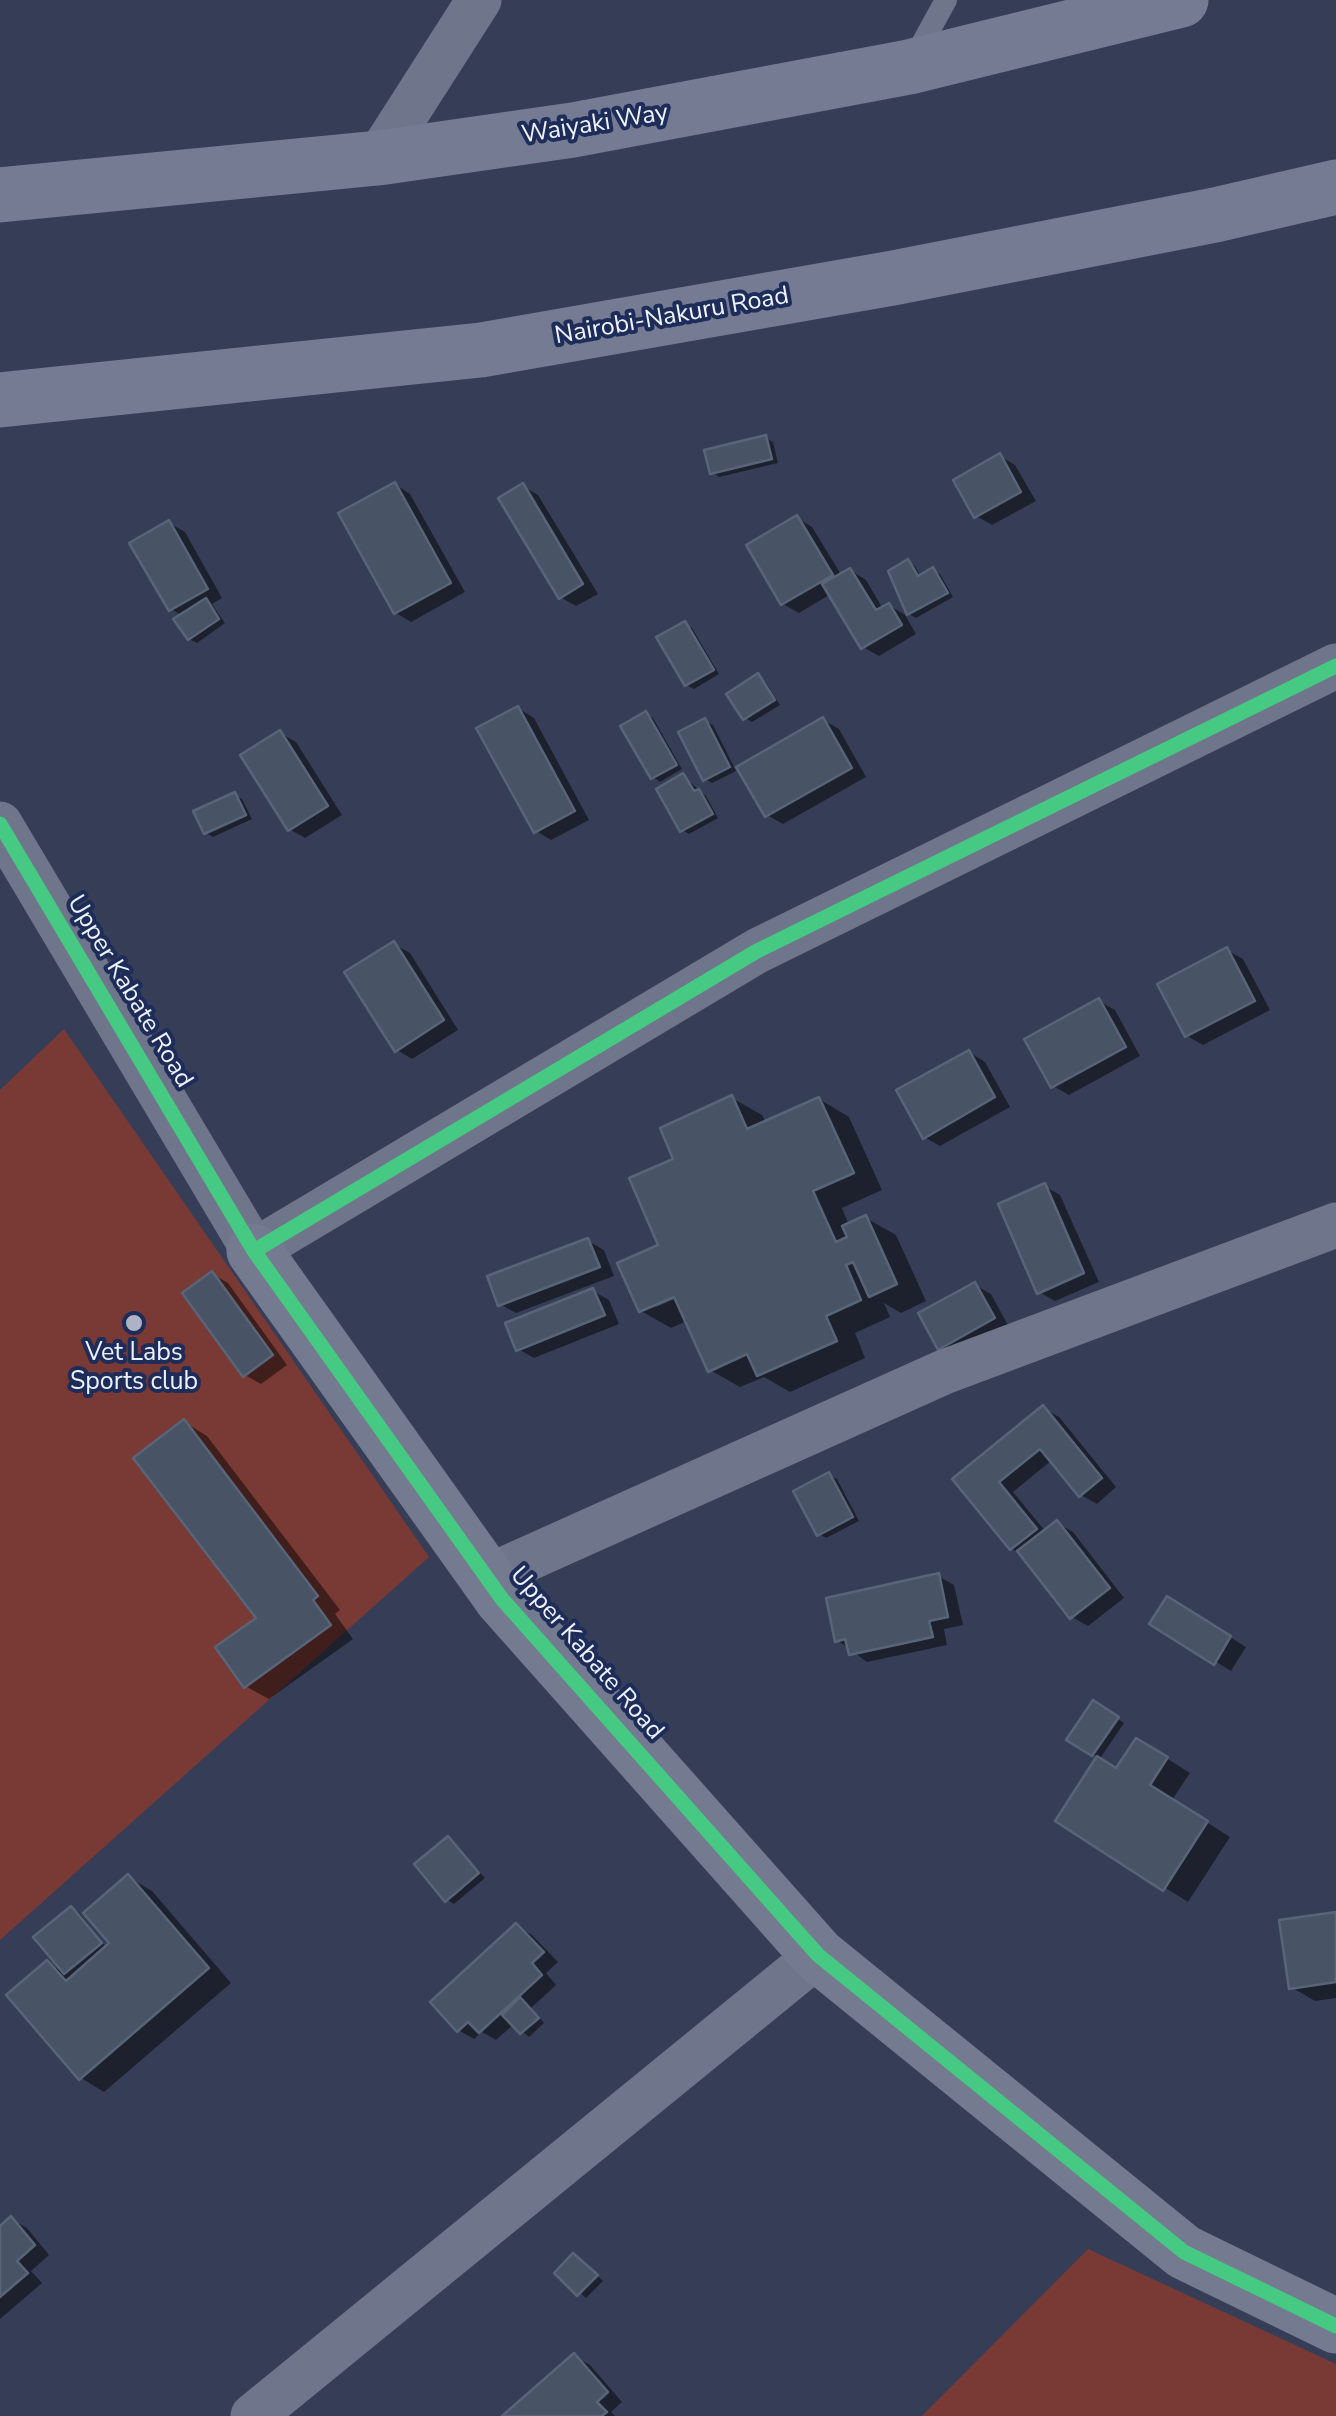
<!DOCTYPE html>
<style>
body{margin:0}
canvas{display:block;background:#363e57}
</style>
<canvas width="1336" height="2416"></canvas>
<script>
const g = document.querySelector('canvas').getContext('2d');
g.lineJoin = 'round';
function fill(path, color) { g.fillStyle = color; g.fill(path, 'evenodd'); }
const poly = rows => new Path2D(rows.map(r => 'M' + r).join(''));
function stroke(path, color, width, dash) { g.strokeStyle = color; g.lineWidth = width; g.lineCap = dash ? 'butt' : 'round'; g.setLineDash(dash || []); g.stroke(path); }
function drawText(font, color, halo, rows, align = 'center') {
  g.font = font + ' "Nunito Sans",sans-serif'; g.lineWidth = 8; g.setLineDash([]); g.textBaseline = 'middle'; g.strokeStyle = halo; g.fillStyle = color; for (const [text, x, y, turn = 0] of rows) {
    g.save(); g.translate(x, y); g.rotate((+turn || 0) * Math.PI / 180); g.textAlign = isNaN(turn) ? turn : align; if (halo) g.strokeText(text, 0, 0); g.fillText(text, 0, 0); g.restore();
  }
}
fill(poly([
 [64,1029,429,1557,0,1940,0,1090],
 [1088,2249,1336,2364,1336,2416,922,2416]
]), '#793934');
fill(poly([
 [766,438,773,442,778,463,719,477,712,472],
 [1000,456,1015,465,1036,501,992,525,976,516],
 [395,484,410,494,465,592,411,622,396,613],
 [523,486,538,495,598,594,576,606,560,597],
 [797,518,812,527,842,576,850,570,866,580,883,609,889,605,905,615,916,634,879,656,863,647,831,594,799,613,783,604],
 [169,523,185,532,222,598,212,604,225,623,197,643,189,639,183,616,171,609],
 [908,562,915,566,921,577,933,570,940,574,953,597,916,618,909,614],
 [685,624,692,628,719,674,694,689,686,685],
 [758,676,765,681,780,705,752,722,745,718],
 [518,708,534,718,589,820,551,840,536,831],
 [646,714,653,718,682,769,660,782,653,777],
 [823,720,839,729,866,777,783,824,767,815],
 [705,721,713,725,736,771,712,783,705,779],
 [280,733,296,742,342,815,305,838,289,829],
 [683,776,706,796,718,818,689,834,682,830],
 [235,795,242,799,252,819,213,837,206,833],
 [394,944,410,953,458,1030,412,1059,397,1050],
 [1227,950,1243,959,1270,1010,1203,1045,1187,1036],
 [1099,1001,1115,1010,1140,1056,1069,1095,1053,1086],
 [969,1052,985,1062,1010,1107,940,1146,924,1137],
 [732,1098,762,1115,766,1123,819,1099,849,1117,882,1190,842,1208,849,1225,866,1218,896,1235,926,1301,901,1313,884,1303,890,1317,855,1333,865,1358,790,1392,764,1377,740,1387,710,1370,687,1321,671,1328,641,1311,661,1246,676,1160],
 [684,1290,686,1294,656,1307,656,1302],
 [1044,1186,1060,1195,1099,1282,1055,1301,1039,1292],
 [588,1241,604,1250,614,1276,516,1313,500,1304],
 [212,1274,228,1283,287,1365,261,1384,245,1375],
 [975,1285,991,1294,1009,1327,955,1357,940,1348],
 [593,1291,609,1300,619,1324,534,1358,518,1349],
 [1043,1408,1059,1417,1116,1487,1097,1504,1081,1495,1052,1460,1013,1492,1046,1532,1057,1523,1073,1532,1124,1598,1088,1626,1072,1617,1023,1555,1012,1549,956,1479],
 [184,1422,207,1436,340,1610,335,1614,353,1639,269,1699,245,1686,260,1619],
 [829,1475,837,1479,859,1521,826,1538,819,1534],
 [938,1576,954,1585,963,1625,944,1629,947,1645,867,1662,837,1640],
 [1183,1608,1246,1647,1231,1671,1152,1623],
 [1094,1703,1124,1723,1099,1760,1118,1770,1137,1741,1160,1754,1190,1773,1172,1800,1230,1837,1188,1902,1058,1820,1099,1758,1070,1739],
 [448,1839,485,1878,454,1904,447,1900],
 [128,1877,152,1891,231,1983,104,2092,81,2078,47,1963,68,1974,37,1938,72,1909,79,1913,107,1948,113,1943],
 [1336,1914,1336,1998,1315,2001,1291,1987],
 [517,1926,532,1935,558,1962,546,1973,556,1985,531,2008,544,2023,529,2037,514,2024,496,2040,482,2032,474,2039,458,2030],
 [11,2219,27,2228,49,2255,31,2271,42,2283,0,2319,0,2229],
 [581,2260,603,2281,586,2298,557,2273],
 [574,2356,590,2365,622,2402,611,2412,615,2416,506,2416]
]), '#0007');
const building = poly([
 [766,435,772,459,710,474,704,450,766,435],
 [1000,453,1021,492,974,518,953,480,1000,453],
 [395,482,451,583,394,614,338,513,395,482],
 [523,483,583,584,559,599,498,498,523,483],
 [797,515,833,575,781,605,746,545,797,515],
 [169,520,208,589,169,611,129,543,169,520],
 [908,559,918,576,933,567,948,593,907,615,888,571,908,559],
 [850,568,876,610,889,603,902,625,861,649,822,584,850,568],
 [206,598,219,619,188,640,173,619,206,598],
 [685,621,714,670,685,686,656,637,685,621],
 [758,673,775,700,743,720,726,694,758,673],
 [518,706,575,811,534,833,476,728,518,706],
 [646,711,677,765,651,779,620,726,646,711],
 [823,717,852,768,765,817,736,767,823,717],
 [705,718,730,767,703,781,678,732,705,718],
 [280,730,328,806,288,831,240,755,280,730],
 [683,773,694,791,699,789,713,814,680,832,656,789,683,773],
 [235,792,246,815,204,834,193,811,235,792],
 [394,941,444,1020,395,1052,344,972,394,941],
 [1227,947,1255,1001,1185,1037,1157,984,1227,947],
 [1099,998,1126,1047,1051,1088,1024,1039,1099,998],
 [969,1050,995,1097,923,1139,896,1090,969,1050],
 [732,1095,747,1129,819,1097,854,1173,813,1191,836,1242,847,1237,842,1226,866,1215,897,1284,869,1297,853,1262,846,1265,861,1300,826,1316,837,1341,757,1376,747,1354,708,1372,674,1297,639,1312,617,1263,658,1245,629,1178,673,1159,660,1128,732,1095],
 [1045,1183,1084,1273,1037,1294,998,1204,1045,1183],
 [588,1238,600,1267,498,1306,487,1276,588,1238],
 [212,1271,273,1355,243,1377,182,1293,212,1271],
 [975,1282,995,1318,938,1350,918,1313,975,1282],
 [593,1288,605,1315,516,1351,505,1323,593,1288],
 [1043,1405,1102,1478,1079,1497,1040,1449,999,1482,1037,1529,1010,1550,952,1479,1043,1405],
 [184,1419,318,1596,313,1600,331,1625,244,1688,215,1647,256,1618,133,1458,184,1419],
 [829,1472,853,1517,817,1536,793,1491,829,1472],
 [1057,1520,1110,1588,1070,1619,1017,1551,1057,1520],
 [939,1573,948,1617,929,1621,933,1637,849,1655,845,1639,835,1642,826,1598,939,1573],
 [1167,1596,1231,1636,1214,1665,1149,1624,1167,1596],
 [1093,1700,1119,1717,1092,1756,1066,1740,1093,1700],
 [1136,1738,1168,1757,1150,1785,1208,1821,1163,1891,1055,1821,1097,1756,1116,1768,1136,1738],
 [448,1836,479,1873,445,1902,414,1864,448,1836],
 [128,1874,209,1968,79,2080,6,1995,47,1960,66,1981,109,1943,83,1913,128,1874],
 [71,1906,102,1943,64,1974,33,1937,71,1906],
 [1336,1912,1336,1982,1289,1989,1279,1920,1336,1912],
 [516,1923,544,1952,532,1963,542,1975,479,2033,468,2022,457,2032,430,2002,516,1923],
 [520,1997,539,2018,520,2034,502,2015,520,1997],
 [11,2216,35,2245,17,2261,28,2273,0,2297,0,2226,11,2216],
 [573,2253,598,2275,577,2296,554,2273,573,2253],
 [574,2353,608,2392,597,2402,607,2412,602,2416,502,2416,574,2353]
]);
fill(building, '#485366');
stroke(building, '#586478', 2.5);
stroke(poly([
 [913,60,946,0]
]), '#6f758a', 22);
stroke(poly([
 [378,158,479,0],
 [0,824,254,1251,757,951,1336,666],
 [487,1577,944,1372,1336,1225],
 [253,2416,818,1955]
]), '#6f758a', 45);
stroke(poly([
 [254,1251,502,1599,818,1955,1184,2252,1336,2326]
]), '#747a8f', 55);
stroke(poly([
 [0,195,378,158,573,130,909,67,1181,0],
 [0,400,481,350,893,278,1215,215,1336,187]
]), '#747b92', 55);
stroke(poly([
 [0,824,254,1251,502,1599,818,1955,1184,2252,1336,2326],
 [254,1251,757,951,1336,666]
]), '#46c982', 15);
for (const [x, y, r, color] of [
 [134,1323,10,"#adb3c4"]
]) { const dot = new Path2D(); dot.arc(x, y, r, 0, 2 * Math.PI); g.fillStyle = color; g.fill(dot); stroke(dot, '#1e2c5a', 4); }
drawText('25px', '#edf2fe', '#1e2c5a', [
 ["Waiyaki Way",595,125,-9],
 ["Nairobi-Nakuru Road",672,317,-10],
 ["Upper Kabate Road",129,992,59],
 ["Upper Kabate Road",586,1654,49]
]);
drawText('25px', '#edf2fe', '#1e2c5a', [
 ["Vet Labs",134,1354],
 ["Sports club",134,1383]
]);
</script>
